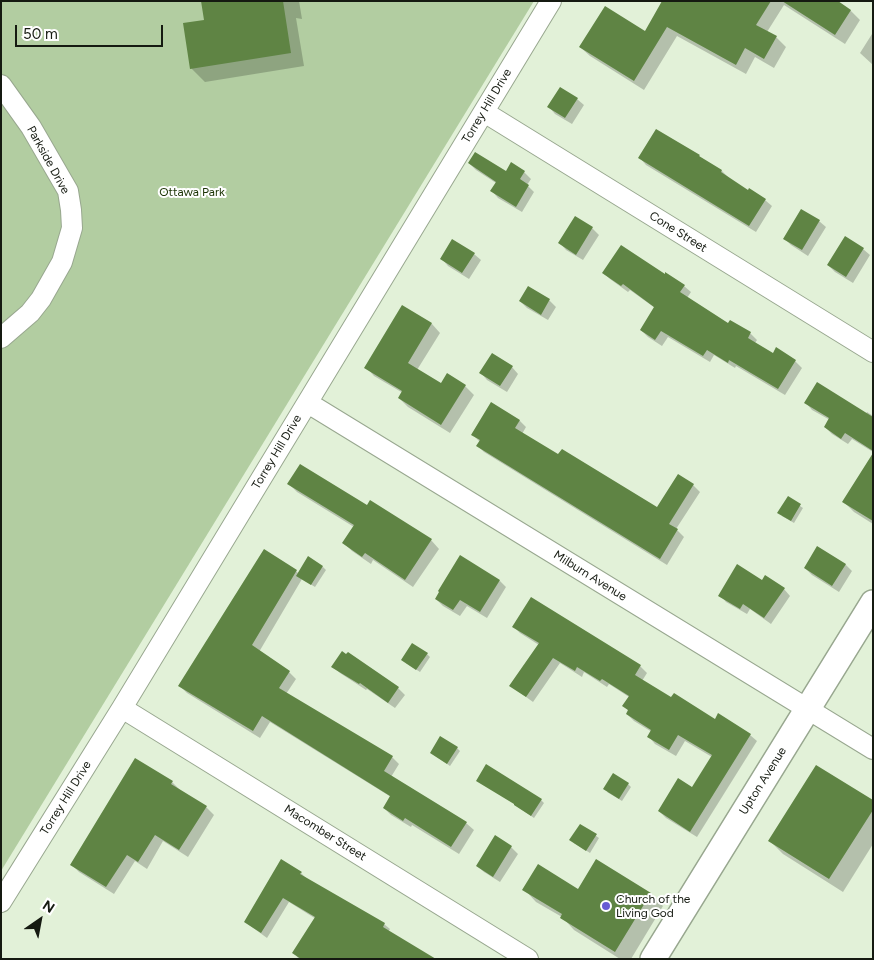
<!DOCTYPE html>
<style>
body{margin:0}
#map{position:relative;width:874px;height:960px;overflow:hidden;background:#e2f1d8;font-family:Figtree,sans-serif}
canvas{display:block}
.frame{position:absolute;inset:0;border:2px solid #151a11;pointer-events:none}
.north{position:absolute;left:15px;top:895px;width:50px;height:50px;-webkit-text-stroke:4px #fff;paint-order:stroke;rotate:33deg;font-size:14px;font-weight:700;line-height:20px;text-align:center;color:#151a11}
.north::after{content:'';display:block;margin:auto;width:18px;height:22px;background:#151a11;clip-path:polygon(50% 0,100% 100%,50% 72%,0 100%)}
.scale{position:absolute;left:15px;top:25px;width:148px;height:22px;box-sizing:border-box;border:2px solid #151a11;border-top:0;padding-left:6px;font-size:15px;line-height:18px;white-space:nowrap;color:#151a11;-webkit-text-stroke:4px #fff;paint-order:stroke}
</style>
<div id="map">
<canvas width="874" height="960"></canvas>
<div class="frame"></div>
<div class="north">N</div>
<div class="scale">50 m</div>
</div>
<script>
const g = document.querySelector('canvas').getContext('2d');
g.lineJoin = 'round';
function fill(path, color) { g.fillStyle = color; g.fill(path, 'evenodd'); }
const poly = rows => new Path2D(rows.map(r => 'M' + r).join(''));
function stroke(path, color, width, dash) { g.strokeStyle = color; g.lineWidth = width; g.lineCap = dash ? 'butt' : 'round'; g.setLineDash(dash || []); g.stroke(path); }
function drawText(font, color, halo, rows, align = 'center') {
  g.font = font + ' Figtree,sans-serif'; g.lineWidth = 4; g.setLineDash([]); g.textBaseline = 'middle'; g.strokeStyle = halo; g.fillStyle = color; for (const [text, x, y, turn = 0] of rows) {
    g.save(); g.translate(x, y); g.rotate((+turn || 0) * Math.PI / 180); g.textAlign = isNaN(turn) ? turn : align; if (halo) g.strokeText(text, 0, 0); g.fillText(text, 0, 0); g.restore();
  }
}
fill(poly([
 [1,1,534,1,1,871]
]), '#b2cda1');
fill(poly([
 [202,1,299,1,302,19,296,18,304,66,205,82,191,68,205,21],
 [663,1,822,1,850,10,860,20,845,44,784,5,767,32,776,37,786,47,774,68,755,57,746,74,677,36,644,90,590,56,580,47,645,33],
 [872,34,873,35,873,65,860,53],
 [577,99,584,105,572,124,555,114,549,107],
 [699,156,705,162,722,171,729,178,749,192,765,200,772,206,756,232,646,165,640,158],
 [469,163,507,172,524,172,531,179,527,185,534,192,522,212,498,198,492,191,496,183,476,170],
 [575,217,592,228,599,235,583,260,566,250,560,243],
 [819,221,826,227,808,256,791,245,784,238],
 [863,249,870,255,853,283,835,272,828,265],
 [474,254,481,260,469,279,448,266,442,259],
 [604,273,665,275,684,286,691,292,687,298,728,324,730,321,750,333,757,340,755,343,773,354,776,349,795,361,802,368,785,395,736,366,735,368,714,355,710,362,668,337,662,346,648,337,641,330,655,308,630,290,628,292,610,279],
 [528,288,549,300,556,307,548,320,527,308,520,301],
 [403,307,432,324,440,333,417,370,441,385,465,386,474,395,450,433,408,407,399,398,403,393,374,376,366,367],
 [512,367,518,374,507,392,487,380,481,373],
 [806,403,866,414,867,412,873,416,873,452,852,439,848,444,832,434,825,427,830,420,812,410],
 [491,404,520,421,526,427,522,434,559,456,657,509,693,485,700,492,676,529,684,537,667,565,484,452,478,446,480,442,472,434],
 [873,464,873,524,854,512,844,502],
 [289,484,367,507,431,540,439,549,413,587,373,560,371,564,352,551,344,543,354,527,297,492],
 [788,498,803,508,794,523,782,516],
 [845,564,852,571,839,592,812,575,805,568],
 [323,567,326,570,315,587,302,579,259,652,289,672,296,679,286,694,392,757,399,764,391,777,466,823,474,830,459,854,412,825,411,827,391,815,384,808,391,797,270,722,260,738,187,693,180,686,296,571,299,574],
 [500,581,506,587,487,618,467,606,460,616,443,606,436,599],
 [762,581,784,589,790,596,771,624,750,609,747,614,726,602,720,595],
 [531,598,640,666,647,673,642,681,672,699,715,720,750,735,757,741,697,837,666,818,659,811,693,788,712,757,685,741,676,756,655,744,649,737,652,732,634,721,627,714,629,711,624,706,629,697,609,684,607,687,584,672,582,677,560,663,533,702,511,686,539,645,520,633,514,627],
 [427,654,430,657,420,672,406,663],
 [347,656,398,688,405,695,395,708,367,689,366,690,340,673,333,667],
 [457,748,460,751,450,766,431,753],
 [172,782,180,790,206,807,214,815,188,857,163,841,147,869,135,861,114,894,79,872,71,864],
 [628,784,631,787,622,801,607,792],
 [541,800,544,803,534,818,515,805],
 [873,802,873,844,843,892,783,854,770,841],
 [580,825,599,838,590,853,574,843],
 [511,847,518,854,500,882,484,872,477,866],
 [596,861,650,894,663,906,631,959,620,959,574,930,562,917,536,902,524,889,578,891],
 [301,873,306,878,384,924,390,929,369,959,299,959,294,953,316,919,289,902,267,938,245,922]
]), '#0003');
fill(poly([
 [201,1,283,1,291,53,190,69,183,23,204,20],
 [662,1,771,1,756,25,777,36,764,59,745,48,736,65,667,27,634,81,579,47,605,6,645,31],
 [782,1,838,1,851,10,835,35],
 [560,87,578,98,565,118,547,107],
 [656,129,700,155,699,156,722,170,721,172,748,190,749,188,766,199,749,226,638,158],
 [475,152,506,171,511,162,525,171,520,179,529,185,516,207,490,191,496,182,468,163],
 [801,209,820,220,802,250,783,239],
 [575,216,593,227,576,255,558,243],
 [845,236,864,248,846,277,827,265],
 [452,239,475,253,462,273,440,259],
 [621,245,665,274,665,272,685,285,680,292,728,323,730,320,751,332,748,338,773,353,776,347,796,360,778,389,729,360,728,363,707,350,703,356,661,331,655,340,640,330,654,307,623,284,621,286,602,273],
 [528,286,550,299,541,315,519,301],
 [402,305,432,323,408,363,441,383,447,373,466,385,441,425,398,398,402,391,364,368],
 [492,353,513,366,500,386,479,373],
 [817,382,873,417,873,451,845,433,841,439,824,427,829,418,804,403],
 [491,402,520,420,515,428,558,454,562,449,657,507,678,474,694,484,669,524,678,529,660,559,476,446,480,440,471,435],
 [873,453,873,521,842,502],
 [300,464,367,505,370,500,432,539,405,580,365,553,362,557,342,543,354,525,287,484],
 [788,496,801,504,791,521,777,513],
 [817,546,846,564,832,586,804,568],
 [264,549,297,570,252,645,290,671,279,688,393,756,384,771,467,822,451,847,405,818,403,821,383,808,390,796,262,716,253,731,178,686],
 [460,555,500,580,480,612,460,600,453,610,435,599,439,592,438,591],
 [308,556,323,566,311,585,296,576],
 [737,564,762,580,765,575,785,588,764,618,743,604,740,609,718,596],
 [531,597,641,665,635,675,671,697,674,693,715,719,718,713,751,734,690,832,658,811,678,778,692,787,712,755,678,735,669,750,647,737,651,730,626,714,628,710,622,706,629,696,602,679,600,681,577,667,575,671,553,658,526,697,509,686,539,643,512,627],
 [412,643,428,653,416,670,401,660],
 [342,651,346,654,348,652,399,687,388,703,360,683,359,684,331,667],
 [440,736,458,747,447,764,430,753],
 [135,758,173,781,171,784,207,806,179,850,155,835,138,862,127,855,106,887,70,865],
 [486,764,542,799,531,816,514,805,514,804,476,781],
 [816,765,873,800,873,810,829,879,768,841],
 [613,773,629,783,619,799,603,789],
 [580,824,597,834,586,851,569,840],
 [495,835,512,846,493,877,476,866],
 [281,859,302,872,300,874,385,923,383,927,436,959,301,959,292,953,315,917,283,898,261,933,244,922],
 [596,859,651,893,615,952,560,918,562,914,522,890,538,864,578,889]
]), '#5f8444');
const minor = poly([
 [1,85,31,127,68,191,71,210,72,228,62,262,41,299,30,313,1,338],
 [484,112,873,352],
 [308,403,873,749],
 [122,708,528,959],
 [1,902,122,708,551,1]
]);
const tertiary = poly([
 [653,959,873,603]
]);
stroke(minor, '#98a78f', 22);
stroke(tertiary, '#98a78f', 28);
stroke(minor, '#fff', 20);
stroke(tertiary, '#fff', 25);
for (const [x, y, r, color] of [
 [606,906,5,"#675bd4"]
]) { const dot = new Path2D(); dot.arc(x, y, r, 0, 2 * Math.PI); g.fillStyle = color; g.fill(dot); stroke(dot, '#fff', 2); }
drawText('12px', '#151a11', '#fff', [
 ["Torrey Hill Drive",487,106,-59],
 ["Parkside Drive",48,160,61],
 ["Cone Street",678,232,32],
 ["Torrey Hill Drive",277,452,-59],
 ["Milburn Avenue",590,576,32],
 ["Upton Avenue",763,781,-58],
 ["Torrey Hill Drive",66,798,-58],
 ["Macomber Street",325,833,32]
]);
drawText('12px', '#1a3203', '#fff', [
 ["Ottawa Park",192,192]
]);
drawText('12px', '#151a11', '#fff', [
 ["Church of the",616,899],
 ["Living God",616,913]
], 'left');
</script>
